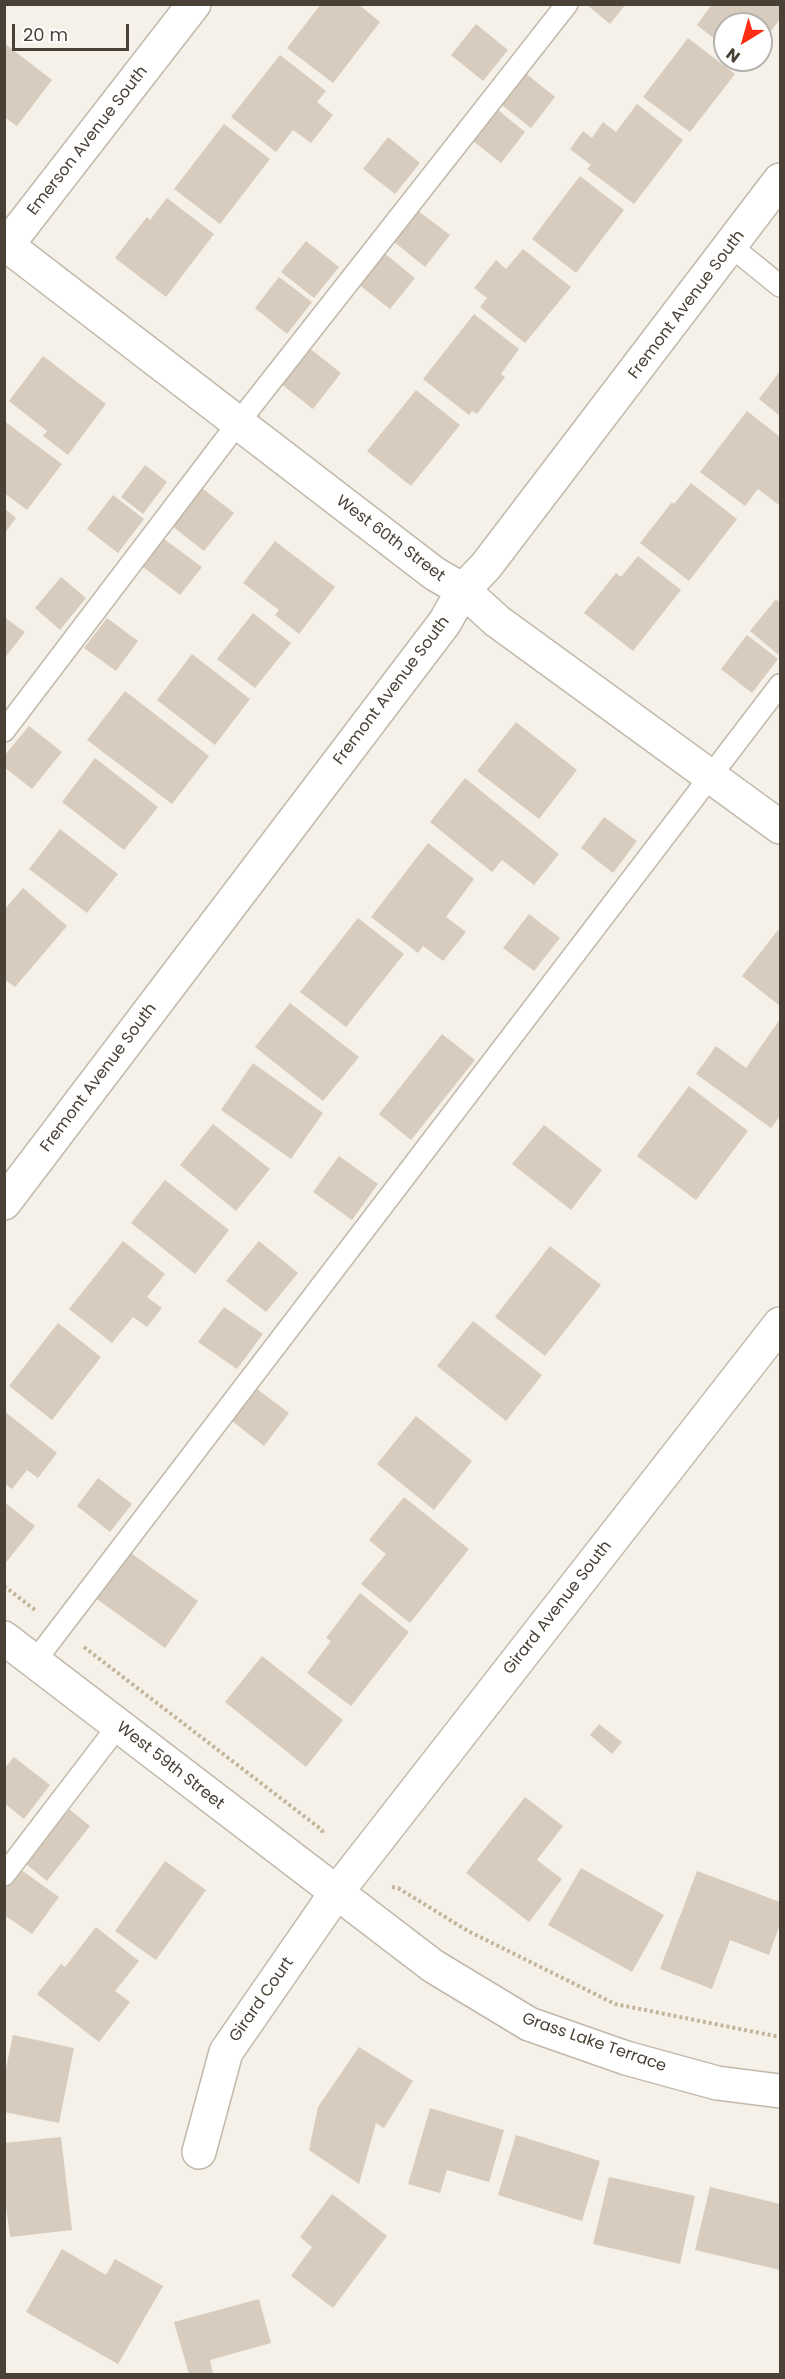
<!DOCTYPE html>
<style>
body{margin:0}
#map{position:relative;width:785px;height:2379px;overflow:hidden;background:#f5f1e8;font-family:Poppins,sans-serif}
canvas{display:block}
.frame{position:absolute;inset:0;border:6px solid #494136;pointer-events:none}
.north{position:absolute;left:713px;top:12px;width:60px;height:60px;box-sizing:border-box;background:#fff;border:2px solid #b6b3af;border-radius:50%;rotate:217deg;font-size:16px;font-weight:700;line-height:24px;text-align:center;color:#494136}
.north::after{content:'';display:block;margin:auto;width:21px;height:27px;background:#ff2f15;clip-path:polygon(50% 0,100% 100%,50% 72%,0 100%)}
.scale{position:absolute;left:12px;top:24px;width:117px;height:27px;box-sizing:border-box;border:3px solid #494136;border-top:0;padding-left:8px;font-size:18px;line-height:21px;white-space:nowrap;color:#494136;-webkit-text-stroke:4px #fff;paint-order:stroke}
</style>
<div id="map">
<canvas width="785" height="2379"></canvas>
<div class="frame"></div>
<div class="north">N</div>
<div class="scale">20 m</div>
</div>
<script>
const g = document.querySelector('canvas').getContext('2d');
g.lineJoin = 'round';
function fill(path, color) { g.fillStyle = color; g.fill(path, 'evenodd'); }
const poly = rows => new Path2D(rows.map(r => 'M' + r).join(''));
function stroke(path, color, width, dash) { g.strokeStyle = color; g.lineWidth = width; g.lineCap = dash ? 'butt' : 'round'; g.setLineDash(dash || []); g.stroke(path); }
function drawText(font, color, halo, rows, align = 'center') {
  g.font = font + ' Poppins,sans-serif'; g.lineWidth = 4.5; g.setLineDash([]); g.textBaseline = 'middle'; g.strokeStyle = halo; g.fillStyle = color; for (const [text, x, y, turn = 0] of rows) {
    g.save(); g.translate(x, y); g.rotate((+turn || 0) * Math.PI / 180); g.textAlign = isNaN(turn) ? turn : align; if (halo) g.strokeText(text, 0, 0); g.fillText(text, 0, 0); g.restore();
  }
}
fill(poly([
 [321,4,358,4,380,22,333,83,287,48],
 [586,4,626,4,610,24],
 [712,4,780,4,780,19,761,45,761,24,725,24,725,47,697,25],
 [476,24,508,50,483,81,451,55],
 [688,38,735,74,690,132,643,97],
 [4,43,52,80,17,126,4,117],
 [280,55,326,91,317,102,333,115,311,143,293,130,276,152,231,117],
 [523,71,555,97,531,128,498,102],
 [637,104,683,140,634,204,587,169,591,165,570,149,583,131,592,138,603,122,616,132],
 [493,106,525,132,501,163,468,137],
 [224,124,270,159,220,224,174,189],
 [388,137,420,163,395,194,363,169],
 [580,176,624,210,576,273,532,239],
 [167,198,214,234,166,297,115,258,147,217,150,220],
 [417,210,450,235,425,267,393,241],
 [306,241,339,267,314,298,281,272],
 [523,249,571,287,525,343,480,307,487,298,474,288,496,260,506,269],
 [383,252,415,278,390,309,358,284],
 [279,277,312,302,287,334,255,308],
 [474,314,519,349,501,374,505,377,477,414,472,411,469,415,423,379],
 [308,347,341,373,313,409,280,383],
 [43,356,106,404,68,455,43,436,47,431,9,401],
 [780,371,780,416,759,399],
 [416,390,460,425,411,486,367,451],
 [747,411,780,437,779,505,758,489,745,506,700,472],
 [4,421,62,464,27,510,4,493],
 [145,465,167,482,143,514,121,497],
 [691,483,737,519,689,581,640,543,672,502,674,504],
 [202,488,234,513,204,551,172,526],
 [113,495,144,519,118,553,87,529],
 [5,509,16,518,5,533],
 [164,539,202,567,180,595,143,567],
 [275,541,335,587,299,634,275,615,279,610,243,583],
 [638,556,681,590,633,651,584,613,616,573,621,577],
 [61,577,86,598,60,630,35,608],
 [776,599,780,603,780,656,750,631],
 [253,613,291,643,255,688,217,659],
 [4,617,25,632,4,659],
 [107,618,138,641,116,671,84,648],
 [747,635,778,659,752,693,721,669],
 [192,654,250,699,215,745,157,700],
 [125,691,209,756,172,804,87,740],
 [516,722,577,770,539,819,477,771],
 [29,726,62,752,32,789,4,767,4,756],
 [95,758,158,807,124,850,62,802],
 [465,778,559,854,534,885,502,860,492,872,430,822],
 [604,817,637,841,613,873,581,848],
 [60,829,118,874,87,913,29,869],
 [428,843,474,879,446,917,466,932,443,961,423,946,418,953,371,917],
 [23,888,67,926,15,987,4,979,4,910],
 [529,914,560,938,534,971,503,948],
 [358,918,404,954,346,1027,300,992],
 [778,930,780,932,780,1006,742,976],
 [290,1003,359,1057,323,1101,255,1047],
 [780,1019,780,1116,771,1128,696,1074,716,1046,746,1068],
 [442,1034,475,1060,411,1140,379,1114],
 [253,1063,323,1113,291,1159,221,1110],
 [689,1086,748,1131,696,1200,637,1156],
 [213,1124,270,1169,236,1211,180,1165],
 [544,1125,602,1170,571,1210,512,1164],
 [339,1156,378,1184,352,1220,313,1192],
 [165,1180,229,1230,195,1274,131,1223],
 [123,1241,165,1274,147,1297,162,1308,147,1327,133,1317,112,1343,69,1309],
 [259,1241,298,1273,266,1312,226,1281],
 [550,1246,601,1285,545,1356,495,1317],
 [224,1307,263,1334,237,1369,198,1342],
 [473,1321,542,1375,506,1421,437,1366],
 [58,1323,101,1357,52,1420,9,1386],
 [257,1389,289,1413,264,1446,232,1421],
 [4,1411,57,1453,38,1478,27,1470,12,1489,4,1483],
 [416,1416,472,1461,434,1510,377,1464],
 [98,1478,132,1504,110,1532,77,1506],
 [404,1497,469,1549,410,1623,361,1584,386,1554,369,1540],
 [4,1502,35,1526,4,1565],
 [128,1551,198,1601,165,1648,94,1597],
 [360,1593,409,1632,351,1706,307,1673,331,1641,326,1638],
 [262,1656,343,1720,306,1767,225,1702],
 [599,1724,622,1742,612,1754,590,1735],
 [14,1757,50,1785,24,1819,4,1803,4,1769],
 [525,1797,563,1826,537,1860,562,1879,529,1922,466,1873],
 [64,1805,90,1826,47,1881,21,1860],
 [165,1861,206,1890,156,1960,115,1931],
 [17,1867,59,1897,32,1934,4,1915,4,1885],
 [581,1868,664,1915,632,1972,548,1925],
 [697,1871,780,1902,780,1924,769,1955,730,1940,712,1989,660,1969],
 [96,1927,139,1961,115,1991,130,2002,99,2042,37,1994,61,1964,65,1967],
 [13,2035,74,2048,59,2123,4,2112,4,2078],
 [359,2047,413,2081,384,2128,376,2123,359,2184,309,2150,318,2107],
 [430,2108,504,2130,489,2182,447,2170,440,2193,408,2184],
 [516,2135,600,2161,582,2221,498,2195],
 [61,2137,72,2230,10,2237,4,2191,4,2143],
 [609,2177,695,2196,680,2264,593,2244],
 [710,2187,780,2204,780,2270,695,2250],
 [332,2194,387,2236,333,2308,291,2276,312,2247,300,2237],
 [62,2249,106,2275,115,2259,163,2286,118,2364,26,2312],
 [259,2299,271,2343,210,2360,213,2374,189,2374,174,2322]
]), '#d7ccbd');
const service = poly([
 [732,247,780,286],
 [4,731,238,423,567,4],
 [35,1661,780,685],
 [4,1875,118,1726]
]);
const minor = poly([
 [4,243,435,574,463,590,497,621,780,827],
 [4,249,194,4],
 [4,1203,445,622,463,590,486,566,780,180],
 [4,1638,433,1966,529,2024,626,2058,717,2083,780,2091],
 [199,2152,226,2052,336,1893,780,1324]
]);
stroke(service, '#c1b8aa', 24);
stroke(minor, '#c1b8aa', 36);
stroke(poly([
 [4,1586,35,1610],
 [84,1647,322,1830,323,1834],
 [392,1887,398,1888,468,1931,615,2004,780,2037]
]), '#c4b49b', 4, [3, 3]);
stroke(service, '#fff', 21);
stroke(minor, '#fff', 33);
drawText('16px', '#494136', '#fff', [
 ["Emerson Avenue South",88,141,-52],
 ["Fremont Avenue South",687,305,-53],
 ["West 60th Street",390,539,37],
 ["Fremont Avenue South",392,691,-53],
 ["Fremont Avenue South",99,1078,-53],
 ["Girard Avenue South",558,1608,-52],
 ["West 59th Street",170,1766,38],
 ["Girard Court",262,2000,-55],
 ["Grass Lake Terrace",594,2043,19]
]);
</script>
